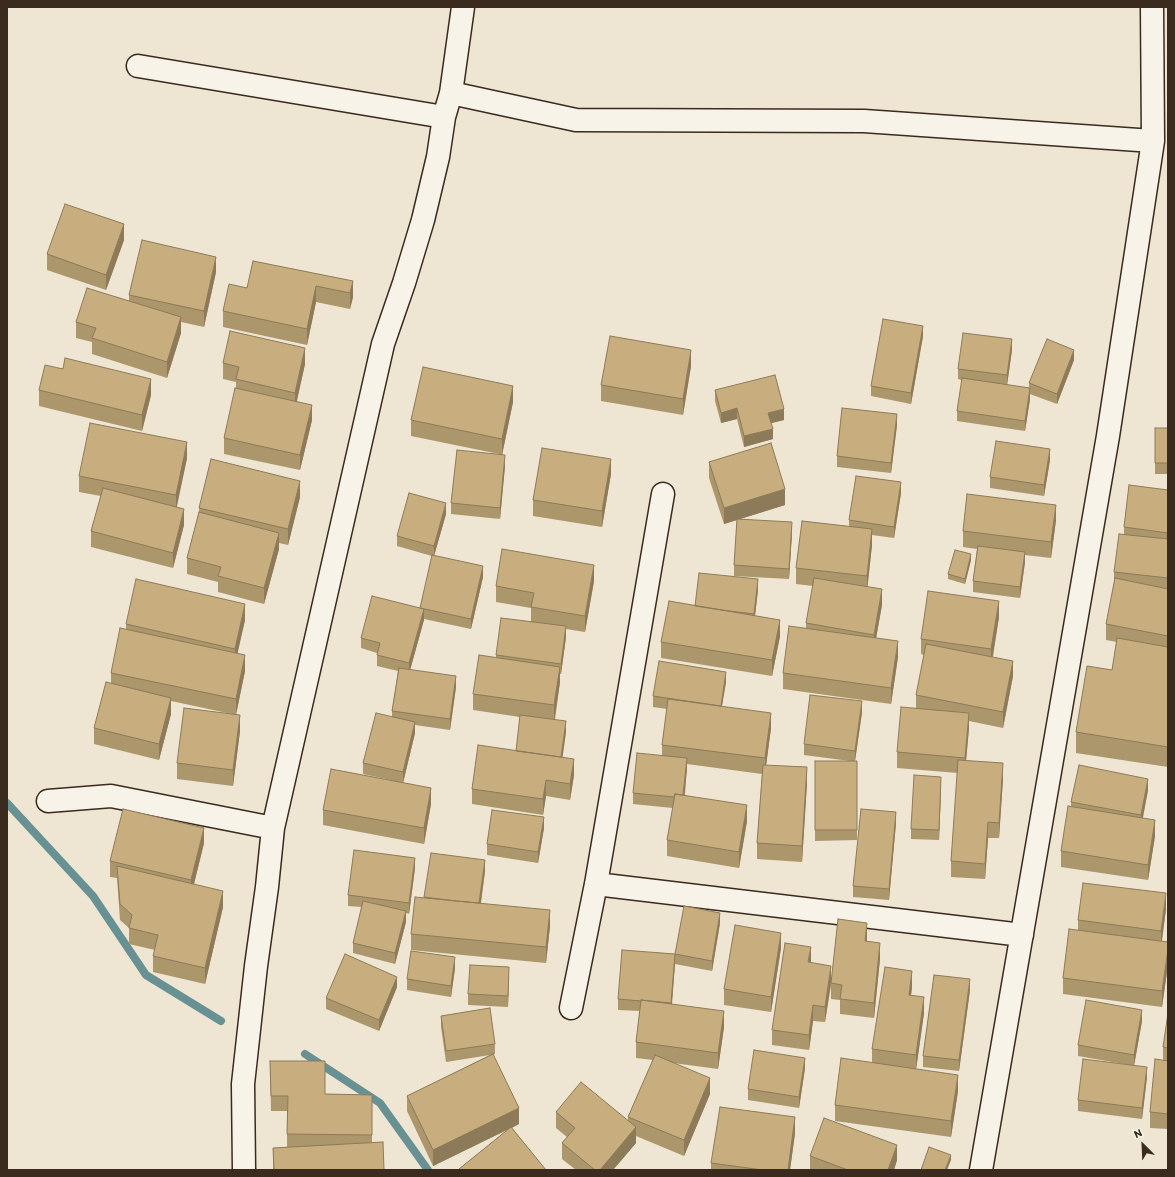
<!DOCTYPE html>
<style>
body{margin:0}
#map{position:relative;width:1175px;height:1177px;overflow:hidden;background:#eee5d3;font-family:Itim,sans-serif}
canvas{display:block}
.frame{position:absolute;inset:0;border:8px solid #3b2a1e;pointer-events:none}
.north{position:absolute;left:1123px;top:1125px;width:40px;height:40px;-webkit-text-stroke:3px #f7f3e8;paint-order:stroke;rotate:336deg;font-size:11px;font-weight:700;line-height:16px;text-align:center;color:#3b2a1e}
.north::after{content:'';display:block;margin:auto;width:14px;height:18px;background:#3b2a1e;clip-path:polygon(50% 0,100% 100%,50% 72%,0 100%)}
</style>
<div id="map">
<canvas width="1175" height="1177"></canvas>
<div class="frame"></div>
<div class="north">N</div>
</div>
<script>
const g = document.querySelector('canvas').getContext('2d');
g.lineJoin = 'round';
const poly = rows => new Path2D(rows.map(r => 'M' + r).join(''));
function stroke(path, color, width, dash) { g.strokeStyle = color; g.lineWidth = width; g.lineCap = dash ? 'butt' : 'round'; g.setLineDash(dash || []); g.stroke(path); }
function fill(path, color) { g.fillStyle = color; g.fill(path, 'evenodd'); }
stroke(poly([
 [7,803,93,896,146,975,221,1021],
 [305,1054,380,1103,428,1170]
]), '#679192', 8);
const minor = poly([
 [138,66,444,117],
 [451,93,576,120,864,121,1153,141],
 [48,801,111,796,273,828],
 [596,884,1022,935],
 [571,1008,596,884,663,494],
 [244,1170,243,1084,256,966,267,887,273,828,383,344,404,283,423,220,438,157,444,117,451,93,463,7],
 [981,1170,1108,436,1153,141,1152,7]
]);
stroke(minor, '#3b2a1e', 25);
stroke(minor, '#f7f3e8', 22);
fill(poly([
 [124,240,106,290,47,270,47,254],
 [216,272,204,327,181,322,181,333,167,378,92,354,92,342,76,338,76,322,129,301,129,295],
 [353,281,353,297,350,309,316,302,307,345,223,327,223,311,247,288],
 [923,336,911,404,871,396,871,386],
 [1012,350,1007,385,1029,388,1029,383,1074,360,1057,404,1030,394,1030,399,1025,431,957,421,957,411,962,380,958,379,958,369],
 [223,363,305,364,297,401,312,420,300,470,224,454,224,438,236,389,236,382,223,379],
 [691,366,683,415,601,401,601,385],
 [63,369,151,395,142,431,39,406,39,390],
 [715,390,784,420,771,423,773,439,744,447,737,419,721,423,715,401],
 [513,402,502,455,505,466,500,519,451,514,451,503,499,454,411,436,411,420],
 [897,425,891,473,837,467,837,456],
 [1155,428,1168,428,1168,474,1155,474],
 [187,458,176,507,184,525,173,568,91,547,91,531,101,496,79,492,79,476],
 [1050,460,1044,496,990,488,990,477],
 [709,462,785,505,740,519,792,533,789,579,734,576,734,565,737,520,724,524,709,478],
 [611,474,602,527,533,516,533,500],
 [1168,490,1168,767,1076,753,1076,732,1112,670,1117,642,1106,640,1106,624,1114,582,1114,572,1124,534,1124,527],
 [901,493,894,538,872,535,872,545,867,587,882,605,876,638,898,657,891,704,783,689,783,673,806,629,806,623,813,586,796,584,796,568,849,526,849,520],
 [300,497,288,545,279,543,279,549,264,604,218,592,218,582,187,574,187,558,199,512,199,508],
 [446,514,434,556,483,577,471,629,424,619,410,670,456,687,450,730,415,725,415,733,403,783,431,804,424,844,323,825,323,810,395,781,363,774,363,763,392,717,392,711,398,671,377,666,377,653,361,648,361,638,420,609,432,556,397,546,397,536],
 [1056,520,1051,558,1025,555,1025,562,1020,598,973,592,973,581,977,549,963,547,963,531],
 [971,560,965,584,948,579,948,574],
 [594,581,585,632,566,629,566,637,561,674,560,674,560,682,555,720,566,732,562,757,574,775,570,800,546,796,543,815,472,804,472,789,516,751,520,717,473,710,473,694,496,658,496,655,531,622,531,608,496,602,496,586],
 [758,590,755,616,780,636,772,676,661,658,661,642,695,606],
 [999,617,993,657,1013,676,1003,728,969,721,969,728,966,760,1003,779,999,838,988,838,985,879,951,877,951,861,958,773,897,768,897,752,916,708,916,695,924,655,921,654,921,639],
 [245,620,237,653,245,671,236,714,240,731,233,786,177,779,177,763,232,714,171,701,171,714,159,760,94,744,94,728,111,683,111,673,126,630,126,624],
 [726,682,722,706,771,728,766,765,807,783,802,862,757,859,757,843,762,774,687,764,685,795,747,821,739,868,667,856,667,840,673,808,633,804,633,793,662,756,662,745,667,709,653,707,653,696],
 [862,712,855,761,857,761,857,840,815,841,815,761,850,761,804,755,804,744],
 [941,788,939,840,911,839,911,829],
 [1148,790,1143,818,1155,836,1148,880,1061,867,1061,851,1071,807,1071,802],
 [896,823,889,900,853,897,853,886],
 [544,828,538,863,487,855,487,844],
 [204,843,194,884,223,907,205,984,153,972,153,956,155,950,129,944,129,928,120,920,117,878,110,877,110,861],
 [415,868,409,914,406,913,406,922,395,964,353,953,353,943,362,907,348,906,348,895],
 [485,871,481,903,550,926,546,963,411,950,411,934,424,898,424,897],
 [1166,909,1162,941,1168,942,1168,965,1162,1007,1063,994,1063,978,1078,930,1078,920],
 [720,923,712,971,675,964,672,1004,724,1027,718,1069,673,1063,710,1094,684,1156,636,1136,636,1143,613,1170,576,1170,562,1159,562,1143,567,1137,556,1128,556,1112,628,1122,628,1117,653,1060,636,1058,636,1042,640,1011,618,1010,618,999,675,954],
 [867,939,867,941,880,959,874,1018,840,1014,840,1000,831,999,831,986,825,1022,813,1021,809,1050,772,1045,772,1030,811,962,831,978],
 [781,948,771,1012,724,1005,724,989],
 [455,968,451,997,407,990,407,979],
 [509,978,508,1007,468,1005,468,994],
 [397,987,379,1031,326,1009,326,998],
 [912,987,911,995,924,1013,916,1069,958,1091,951,1137,835,1121,835,1105,872,1063,872,1049],
 [970,990,959,1071,923,1067,923,1056],
 [1168,1013,1168,1129,1150,1128,1150,1112,1163,1060,1163,1047],
 [441,1016,495,1044,495,1054,493,1055,519,1124,512,1128,546,1170,459,1170,459,1169,509,1129,433,1166,407,1111,407,1096,490,1055,446,1062,441,1027],
 [1142,1021,1134,1065,1147,1077,1142,1119,1078,1111,1078,1100,1124,1064,1078,1056,1078,1045],
 [270,1061,325,1094,372,1095,372,1143,384,1170,273,1170,273,1148,287,1147,287,1111,271,1111],
 [805,1068,799,1108,748,1100,748,1089],
 [795,1133,790,1170,711,1170,711,1163],
 [810,1156,897,1160,894,1170,810,1170]
]), '#ac966c');
fill(poly([
 [124,224,124,240,106,290,106,275],
 [216,257,216,272,204,327,204,311],
 [353,281,353,297,350,309,350,293],
 [316,286,316,302,307,345,307,329],
 [181,317,181,333,167,378,167,362],
 [923,326,923,336,911,404,911,393],
 [1012,339,1012,350,1007,385,1007,375],
 [305,348,305,364,295,408,295,393],
 [691,350,691,366,683,415,683,399],
 [1074,350,1074,360,1057,404,1057,394],
 [151,379,151,395,142,431,142,415],
 [513,386,513,402,502,455,502,439],
 [1030,388,1030,399,1025,431,1025,421],
 [312,405,312,420,300,470,300,455],
 [737,408,737,419,721,423,721,413],
 [784,409,784,420,768,424,768,413],
 [897,414,897,425,891,473,891,463],
 [773,429,773,439,744,447,744,436],
 [187,442,187,458,176,511,176,495],
 [1050,449,1050,460,1044,496,1044,485],
 [505,455,505,466,500,519,500,508],
 [611,459,611,474,602,527,602,511],
 [300,481,300,497,288,545,288,529],
 [901,482,901,493,894,538,894,527],
 [785,489,785,505,724,524,724,508],
 [446,503,446,514,434,556,434,546],
 [1056,505,1056,520,1051,558,1051,542],
 [184,509,184,525,173,568,173,553],
 [792,522,792,533,789,579,789,569],
 [872,529,872,545,867,592,867,576],
 [279,533,279,549,264,604,264,588],
 [1025,552,1025,562,1020,598,1020,587],
 [971,554,971,560,965,584,965,579],
 [594,565,594,581,585,632,585,616],
 [483,566,483,577,471,629,471,619],
 [758,579,758,590,754,624,754,614],
 [882,589,882,605,874,650,874,635],
 [999,601,999,617,991,665,991,649],
 [245,604,245,620,235,665,235,649],
 [424,609,424,620,409,674,409,663],
 [780,620,780,636,772,676,772,660],
 [566,626,566,637,561,674,561,664],
 [898,641,898,657,891,704,891,688],
 [245,655,245,671,236,715,236,699],
 [1013,661,1013,676,1003,728,1003,712],
 [560,667,560,682,554,721,554,705],
 [726,672,726,682,720,717,720,707],
 [456,676,456,687,450,730,450,719],
 [171,698,171,714,159,760,159,744],
 [862,701,862,712,855,761,855,751],
 [771,713,771,728,765,774,765,758],
 [969,713,969,728,965,773,965,758],
 [240,715,240,731,233,786,233,770],
 [566,721,566,732,561,769,561,758],
 [415,722,415,733,403,783,403,772],
 [687,758,687,769,683,809,683,798],
 [574,759,574,775,570,800,570,784],
 [1003,763,1003,779,999,838,999,823],
 [807,767,807,783,802,862,802,846],
 [941,777,941,788,939,840,939,830],
 [1148,779,1148,790,1141,826,1141,815],
 [546,780,546,796,543,815,543,799],
 [431,788,431,804,424,844,424,828],
 [747,805,747,821,739,868,739,852],
 [896,812,896,823,889,900,889,889],
 [544,817,544,828,538,863,538,852],
 [1155,820,1155,836,1148,880,1148,865],
 [988,822,988,838,985,879,985,864],
 [204,828,204,843,191,896,191,880],
 [415,858,415,868,409,914,409,903],
 [485,860,485,871,479,915,479,904],
 [223,891,223,907,205,984,205,968],
 [1166,893,1166,909,1161,946,1161,931],
 [550,910,550,926,546,963,546,947],
 [406,911,406,922,395,964,395,953],
 [720,913,720,923,712,971,712,961],
 [867,923,867,939,865,957,865,941],
 [781,933,781,948,771,1012,771,997],
 [880,943,880,959,874,1018,874,1003],
 [811,947,811,963,808,962],
 [1168,949,1168,965,1162,1007,1162,991],
 [675,954,675,964,671,1014,671,1003],
 [455,957,455,968,451,997,451,986],
 [831,966,831,981,825,1022,825,1007],
 [509,967,509,978,508,1007,508,996],
 [912,971,912,987,909,1011,909,995],
 [397,977,397,987,379,1031,379,1020],
 [970,979,970,990,959,1071,959,1060],
 [924,997,924,1013,916,1070,916,1055],
 [813,1005,813,1021,809,1050,809,1035],
 [1142,1010,1142,1021,1134,1066,1134,1055],
 [724,1011,724,1027,718,1069,718,1053],
 [805,1058,805,1068,799,1108,799,1097],
 [1147,1067,1147,1077,1142,1119,1142,1108],
 [958,1075,958,1091,951,1137,951,1121],
 [710,1078,710,1094,684,1156,684,1140],
 [519,1108,519,1124,433,1166,433,1150],
 [795,1117,795,1133,790,1170,788,1170],
 [636,1127,636,1143,613,1170,600,1170],
 [897,1145,897,1160,894,1170,888,1170],
 [951,1155,951,1160,947,1170,945,1170]
]), '#8c7a58');
const building = poly([
 [65,204,124,224,106,275,47,254,65,204],
 [142,240,216,257,204,311,129,295,142,240],
 [253,261,353,281,350,293,316,286,307,329,223,311,229,284,247,288,253,261],
 [87,288,181,317,167,362,92,338,96,328,76,322,87,288],
 [883,319,923,326,911,393,871,386,883,319],
 [230,331,305,348,295,393,236,379,239,367,223,363,230,331],
 [963,333,1012,339,1007,375,958,369,963,333],
 [610,336,691,350,683,399,601,385,610,336],
 [1047,339,1074,350,1057,394,1029,383,1047,339],
 [65,358,151,379,142,415,39,390,45,365,63,369,65,358],
 [423,367,513,386,502,439,411,420,423,367],
 [775,375,784,409,768,413,773,429,744,436,737,408,721,413,715,390,775,375],
 [962,378,1030,388,1025,421,957,411,962,378],
 [235,388,312,405,300,455,224,438,235,388],
 [842,408,897,414,891,463,837,456,842,408],
 [90,423,187,442,176,495,79,476,90,423],
 [1155,428,1168,428,1168,463,1155,463,1155,428],
 [996,441,1050,449,1044,485,990,477,996,441],
 [771,443,785,489,724,508,709,462,771,443],
 [542,448,611,459,602,511,533,500,542,448],
 [457,450,505,455,500,508,451,503,457,450],
 [211,459,300,481,288,529,199,508,211,459],
 [856,476,901,482,894,527,849,520,856,476],
 [1129,485,1168,490,1168,533,1124,527,1129,485],
 [103,488,184,509,173,553,91,531,103,488],
 [409,493,446,503,434,546,397,536,409,493],
 [967,494,1056,505,1051,542,963,531,967,494],
 [199,512,279,533,264,588,218,576,221,567,187,558,199,512],
 [737,519,792,522,789,569,734,565,737,519],
 [802,521,872,529,867,576,796,568,802,521],
 [1119,534,1168,539,1168,578,1114,572,1119,534],
 [978,546,1025,552,1020,587,973,581,978,546],
 [502,549,594,565,585,616,531,607,534,593,496,586,502,549],
 [955,550,971,554,965,579,948,574,955,550],
 [432,555,483,566,471,619,420,608,432,555],
 [699,573,758,579,754,614,722,610,695,606,699,573],
 [814,578,882,589,874,635,806,623,814,578],
 [1115,578,1168,589,1168,636,1106,624,1115,578],
 [136,579,245,604,235,649,126,624,136,579],
 [928,591,999,601,991,649,921,639,928,591],
 [372,596,424,609,409,663,377,655,380,643,361,638,372,596],
 [669,601,780,620,772,660,661,642,669,601],
 [501,618,566,626,561,664,496,655,501,618],
 [789,626,898,641,891,688,783,673,789,626],
 [120,628,245,655,236,699,111,673,120,628],
 [1117,638,1168,647,1168,747,1076,732,1087,666,1112,670,1117,638],
 [926,644,1013,661,1003,712,916,695,926,644],
 [479,655,560,667,554,705,473,694,479,655],
 [659,661,726,672,721,706,653,696,659,661],
 [399,668,456,676,450,719,392,711,399,668],
 [106,682,171,698,159,744,94,728,106,682],
 [810,695,862,701,855,751,804,744,810,695],
 [668,699,771,713,765,758,662,745,668,699],
 [901,707,969,713,965,758,897,752,901,707],
 [184,708,240,715,233,770,177,763,184,708],
 [376,713,415,722,403,772,363,763,376,713],
 [520,715,566,721,561,757,516,751,520,715],
 [478,745,574,759,570,784,546,780,543,799,472,789,478,745],
 [637,753,687,758,683,795,675,794,674,797,633,793,637,753],
 [958,760,1003,763,999,823,988,822,985,864,951,861,958,760],
 [815,761,857,761,857,830,815,830,815,761],
 [763,765,807,767,802,846,757,843,763,765],
 [1079,765,1148,779,1141,815,1071,802,1079,765],
 [331,769,431,788,424,828,323,810,331,769],
 [914,775,941,777,939,830,911,829,914,775],
 [675,794,747,805,739,852,667,840,675,794],
 [1068,806,1155,820,1148,865,1061,851,1068,806],
 [123,809,204,828,191,880,110,861,123,809],
 [861,809,896,812,889,889,853,886,861,809],
 [492,810,544,817,538,852,487,844,492,810],
 [354,850,415,858,409,903,348,895,354,850],
 [431,853,485,860,479,903,456,901,424,897,431,853],
 [117,866,223,891,205,968,153,956,158,935,129,928,132,915,120,904,117,866],
 [1083,883,1166,893,1161,931,1078,920,1083,883],
 [415,897,550,910,546,947,411,934,415,897],
 [363,901,406,911,395,953,353,943,363,901],
 [684,906,720,913,712,961,675,954,684,906],
 [838,919,867,923,865,941,880,943,874,1003,840,999,842,985,831,983,838,919],
 [735,925,781,933,771,997,724,989,735,925],
 [1069,929,1168,942,1168,949,1162,991,1063,978,1069,929],
 [785,943,811,947,808,962,831,966,825,1007,813,1005,809,1035,772,1030,785,943],
 [622,950,675,954,671,1003,641,1000,641,1001,618,999,622,950],
 [411,951,455,957,451,986,407,979,411,951],
 [345,954,397,977,379,1020,326,998,345,954],
 [470,965,509,967,508,996,468,994,470,965],
 [885,967,912,971,909,995,924,997,916,1055,872,1049,885,967],
 [934,975,970,979,959,1060,923,1056,934,975],
 [641,1000,724,1011,718,1053,636,1042,641,1000],
 [1086,1000,1142,1010,1134,1055,1078,1045,1086,1000],
 [490,1008,495,1044,446,1051,441,1016,490,1008],
 [1168,1013,1168,1048,1163,1047,1168,1013],
 [754,1050,805,1058,799,1097,748,1089,754,1050],
 [493,1054,519,1108,433,1150,407,1096,493,1054],
 [655,1055,710,1078,684,1140,628,1117,655,1055],
 [841,1058,958,1075,951,1121,835,1105,841,1058],
 [1083,1059,1147,1067,1142,1108,1078,1100,1083,1059],
 [1155,1059,1168,1061,1168,1114,1150,1112,1155,1059],
 [270,1061,325,1061,325,1094,372,1095,372,1135,287,1134,288,1096,271,1096,270,1061],
 [581,1082,636,1127,600,1170,595,1170,562,1143,575,1128,556,1112,581,1082],
 [720,1107,795,1117,788,1170,763,1170,711,1163,720,1107],
 [824,1118,897,1145,888,1170,848,1170,810,1156,824,1118],
 [511,1127,546,1170,460,1170,459,1169,511,1127],
 [383,1142,384,1170,274,1170,273,1148,383,1142],
 [929,1147,951,1155,945,1170,921,1170,929,1147]
]);
fill(building, '#c8ae7e');
stroke(building, '#8c7a58', 1);
</script>
